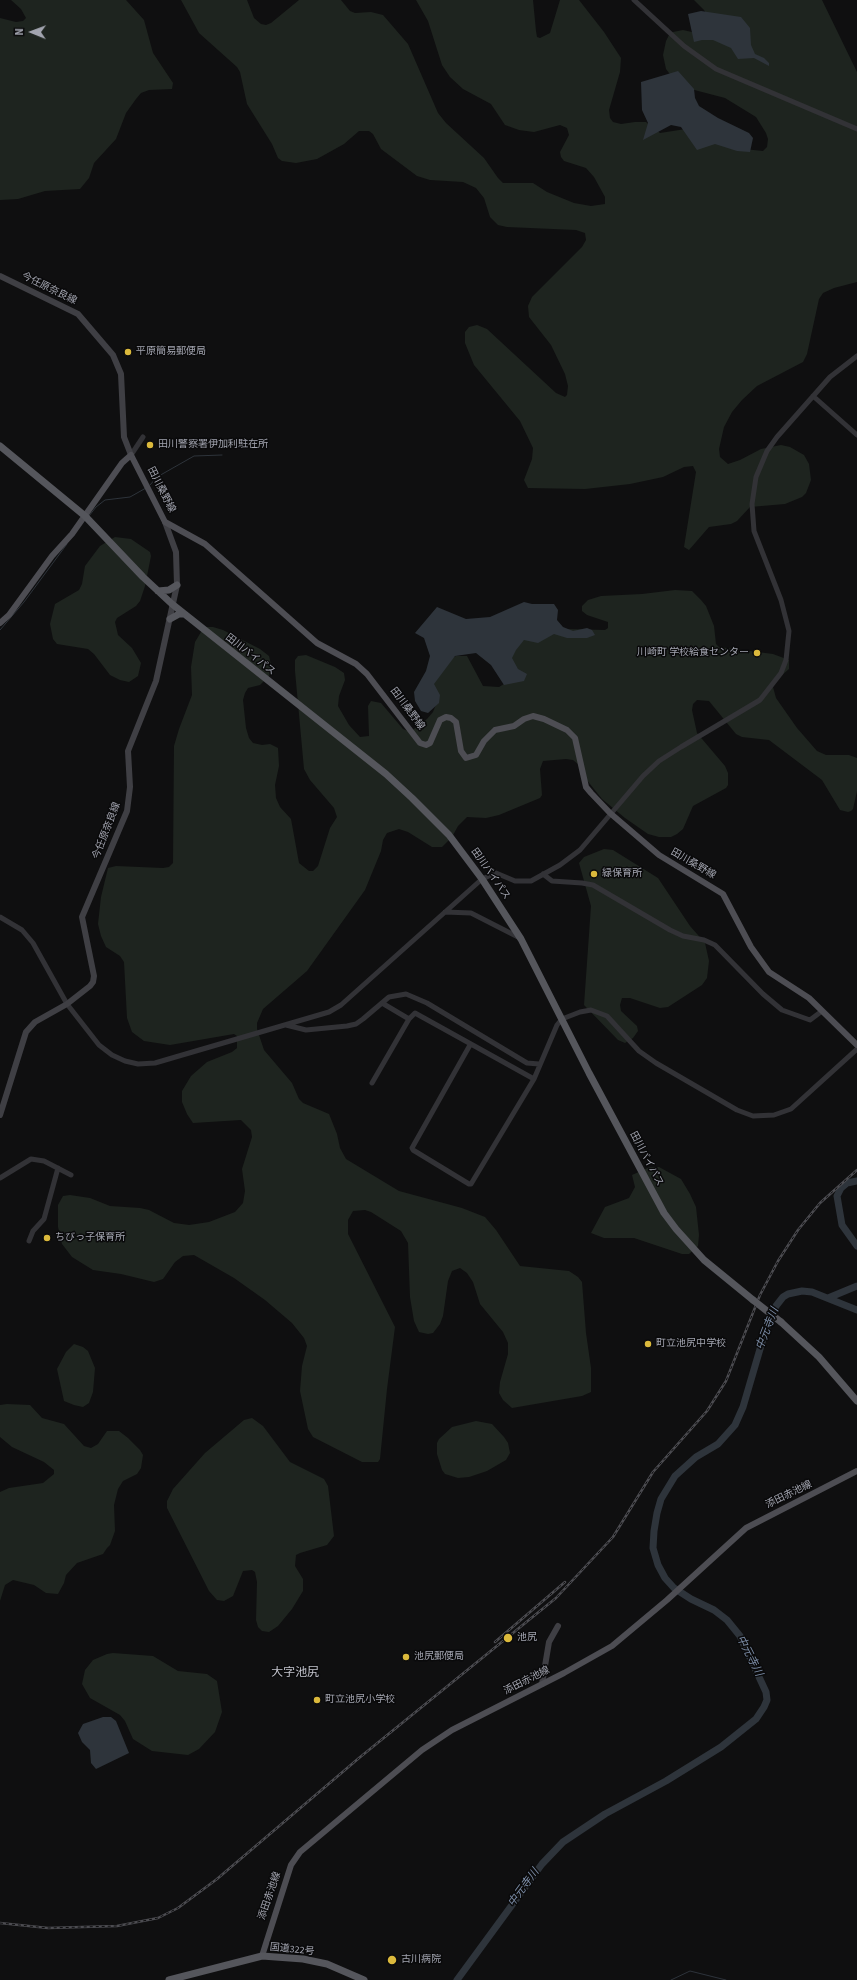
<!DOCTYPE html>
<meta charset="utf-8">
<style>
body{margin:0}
#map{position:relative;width:857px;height:1980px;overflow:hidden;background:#0f0f10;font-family:"Source Sans 3",sans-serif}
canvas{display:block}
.north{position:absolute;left:12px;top:12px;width:40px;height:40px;-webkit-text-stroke:3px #0a0a0b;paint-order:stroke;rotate:271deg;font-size:11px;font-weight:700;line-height:16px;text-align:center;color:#a2a4af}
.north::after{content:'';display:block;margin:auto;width:14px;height:18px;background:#a2a4af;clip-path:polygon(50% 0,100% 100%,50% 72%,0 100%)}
</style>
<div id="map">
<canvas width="857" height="1980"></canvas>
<div class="north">N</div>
</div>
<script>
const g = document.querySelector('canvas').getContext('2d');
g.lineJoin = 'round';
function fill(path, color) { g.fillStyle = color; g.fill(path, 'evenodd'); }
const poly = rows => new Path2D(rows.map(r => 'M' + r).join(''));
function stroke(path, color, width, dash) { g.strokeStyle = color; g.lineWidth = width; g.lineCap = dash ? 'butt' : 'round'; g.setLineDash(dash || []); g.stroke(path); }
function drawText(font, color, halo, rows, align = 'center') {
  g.font = font + ' "Source Sans 3","Noto Sans JP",sans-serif'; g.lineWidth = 3; g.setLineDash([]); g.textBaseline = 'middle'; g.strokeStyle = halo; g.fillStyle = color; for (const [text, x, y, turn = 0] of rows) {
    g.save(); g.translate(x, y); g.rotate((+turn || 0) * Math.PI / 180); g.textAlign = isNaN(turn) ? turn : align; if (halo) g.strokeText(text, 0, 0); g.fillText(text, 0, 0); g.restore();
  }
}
fill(poly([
 [11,0,126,0,144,20,153,53,173,83,172,89,149,90,141,93,136,99,126,113,116,139,94,163,89,178,80,189,45,191,18,199,0,200,0,18,16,22,23,21,26,18,21,9],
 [181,0,247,0,254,18,261,24,266,25,271,23,299,0,341,0,350,11,355,13,371,12,383,15,408,44,438,113,446,123,484,158,498,178,503,183,533,183,547,192,574,203,591,206,605,204,605,197,594,177,586,168,564,161,561,157,560,152,569,135,567,128,560,125,534,132,519,130,505,125,491,104,463,89,450,77,442,65,428,21,416,0,533,0,536,31,537,37,540,38,550,33,560,0,579,0,604,32,621,58,620,72,609,110,610,118,613,122,621,124,635,122,646,122,660,133,692,128,744,149,763,151,767,147,768,139,766,133,756,117,725,98,683,87,672,77,666,69,663,55,666,41,669,35,673,32,683,30,696,33,711,22,704,10,694,0,822,0,857,72,857,282,834,288,823,293,819,299,807,354,803,362,757,386,742,400,732,412,724,427,719,449,720,457,728,464,740,460,761,449,781,445,790,447,804,455,809,464,811,480,806,493,802,497,785,504,750,507,737,521,731,524,709,527,689,550,684,547,696,472,693,466,684,467,663,477,630,484,585,489,528,488,524,480,532,459,533,448,520,421,474,365,465,343,465,332,469,327,477,325,487,329,556,393,565,397,567,395,568,386,565,374,551,345,529,317,528,306,532,297,582,247,586,240,585,233,576,230,507,227,498,225,490,217,484,198,476,188,463,182,430,180,417,176,381,149,373,134,369,131,359,131,344,144,317,159,296,163,282,161,278,158,272,144,247,104,240,72,237,67,199,33],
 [115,537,131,539,150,552,151,556,145,586,140,601,136,606,117,618,115,622,118,635,132,648,141,663,138,676,129,682,120,680,110,675,94,654,88,649,57,644,53,639,50,624,55,604,79,590,82,584,85,566,100,546],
 [675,590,692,591,701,600,706,606,714,626,716,644,719,647,773,654,789,660,789,669,774,682,773,687,776,698,797,728,817,751,826,755,849,755,857,758,857,791,853,809,851,811,848,812,840,810,822,780,769,740,742,737,736,734,709,701,697,700,693,704,692,710,697,733,725,766,728,773,728,785,726,788,693,806,683,829,677,834,671,837,659,837,648,834,625,818,602,799,586,779,579,765,573,760,566,759,543,761,540,769,542,795,540,798,499,815,486,818,467,817,458,826,452,837,442,847,432,847,408,832,399,829,387,833,383,840,381,851,365,890,307,971,263,1009,257,1023,257,1029,264,1050,292,1083,299,1099,303,1103,329,1114,337,1134,340,1148,346,1159,399,1191,462,1208,485,1217,496,1230,520,1266,569,1271,578,1277,582,1282,586,1333,591,1368,591,1392,582,1396,512,1408,503,1400,499,1393,500,1382,508,1354,508,1343,503,1332,480,1304,473,1282,467,1273,460,1268,452,1271,448,1281,443,1316,440,1324,433,1333,428,1334,419,1332,414,1321,410,1297,408,1243,401,1231,371,1212,365,1210,353,1211,348,1220,348,1234,395,1327,387,1389,380,1459,378,1462,362,1462,313,1437,308,1429,300,1391,302,1366,307,1346,304,1338,292,1323,265,1300,234,1278,194,1255,183,1256,175,1262,163,1279,154,1282,121,1274,93,1270,72,1257,62,1244,58,1227,58,1205,63,1196,70,1195,90,1198,110,1206,140,1208,149,1210,174,1223,189,1225,209,1222,235,1212,243,1203,245,1191,242,1169,252,1137,251,1130,241,1120,193,1123,187,1114,182,1102,182,1091,191,1076,207,1062,232,1052,237,1048,237,1036,234,1034,170,1045,144,1041,132,1032,127,1018,124,962,120,956,106,947,101,936,98,924,101,897,108,868,116,866,163,868,169,867,173,863,174,746,179,729,192,695,191,667,195,642,201,632,206,627,213,627,223,630,260,649,269,656,271,665,270,675,260,685,248,688,245,693,243,700,246,728,249,738,253,743,262,745,270,744,278,748,279,766,275,785,276,798,280,807,291,819,299,863,309,871,313,871,318,866,330,828,337,817,334,808,310,780,304,769,295,671,295,660,298,656,306,655,335,667,344,673,345,680,339,696,338,706,349,725,360,737,369,736,368,706,371,701,381,703,403,729,410,732,427,719,433,712,437,702,432,682,437,664,456,656,467,656,483,686,499,687,504,684,503,673,520,641,567,629,605,630,608,628,608,622,587,615,582,611,582,606,588,600,601,596,642,594],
 [604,849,613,850,658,878,690,926,705,943,709,961,707,978,702,985,668,1007,660,1008,630,998,622,998,620,1005,621,1011,637,1026,638,1031,633,1038,625,1043,618,1040,584,1005,591,906,579,863,584,857],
 [650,1167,659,1167,681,1179,690,1194,696,1207,699,1235,698,1246,689,1254,682,1254,634,1238,604,1238,591,1233,605,1207,629,1198,635,1187,632,1175],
 [74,1344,83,1347,88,1351,95,1368,93,1392,89,1403,83,1407,74,1405,64,1401,57,1369,66,1352],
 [7,1404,30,1405,42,1418,64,1424,84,1446,91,1448,98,1444,107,1431,119,1431,128,1438,140,1450,143,1455,141,1468,137,1474,123,1481,118,1489,114,1505,115,1531,110,1545,107,1548,103,1554,77,1563,66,1575,64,1583,58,1594,46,1593,34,1585,13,1580,5,1585,0,1601,0,1492,9,1488,43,1483,54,1474,54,1470,44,1462,12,1447,0,1437,0,1405],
 [252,1418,263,1426,290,1462,324,1479,328,1486,334,1536,327,1545,300,1553,296,1555,295,1566,303,1579,303,1591,292,1609,278,1626,269,1632,262,1631,258,1627,256,1620,257,1582,255,1572,252,1570,243,1571,233,1596,224,1601,217,1600,209,1591,167,1508,167,1501,173,1489,205,1453,244,1420],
 [476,1421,492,1424,504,1437,508,1443,510,1453,506,1460,487,1471,469,1477,458,1478,445,1474,442,1470,437,1454,437,1443,439,1439,452,1427],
 [113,1653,153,1656,178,1671,207,1674,217,1681,222,1712,215,1732,199,1749,188,1755,152,1751,133,1739,125,1721,120,1715,90,1698,82,1684,85,1670,93,1660,107,1654]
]), '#1e241f');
fill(poly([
 [701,11,741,17,750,28,751,45,755,54,764,58,769,63,769,66,754,58,738,59,731,48,713,40,702,40,694,42,688,14],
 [678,71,694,89,695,98,699,106,718,118,749,133,753,138,750,152,737,151,715,144,697,150,681,127,671,125,643,140,648,123,642,110,641,82],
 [524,602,532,604,554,604,558,610,557,620,563,627,573,631,587,628,592,630,595,635,587,638,567,638,554,634,538,643,524,640,516,650,512,658,518,669,527,674,524,681,504,685,491,665,476,653,455,656,434,684,440,695,439,703,428,713,421,711,415,701,414,692,426,671,430,656,424,638,415,633,437,607,466,619,490,617],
 [103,1717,111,1717,116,1721,129,1753,96,1769,91,1763,90,1750,82,1742,78,1733,83,1724]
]), '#2e343b');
stroke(poly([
 [150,485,157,477,194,456,222,455],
 [89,516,96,507,105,500,130,497,146,488],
 [0,630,24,602,67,544],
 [671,1980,690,1971,726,1980]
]), '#2e343b', 1);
stroke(poly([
 [857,1181,847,1183,841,1188,837,1196,842,1225,857,1246],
 [828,1298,857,1286],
 [457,1980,542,1864,563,1842,605,1814,666,1781,721,1747,756,1719,764,1707,767,1700,766,1692,740,1636,727,1620,714,1610,691,1599,674,1588,665,1578,658,1565,653,1548,654,1531,657,1513,661,1499,675,1476,696,1457,718,1444,735,1425,743,1407,765,1332,776,1306,783,1297,788,1294,802,1291,812,1292,857,1310]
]), '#2e343b', 7);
stroke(poly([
 [634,0,684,46,716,69,857,129],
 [813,396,857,435],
 [131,455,143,437],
 [543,874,552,881,582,883,593,885,670,930,683,936,704,940,715,945,763,994,782,1010,810,1020,822,1011],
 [445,912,471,913,520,938],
 [0,917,22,930,33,943,67,1004,99,1045,112,1055,125,1061,138,1064,155,1063,329,1012,341,1005,482,879,496,873,515,881,531,881,560,865,580,850,643,776,659,761,681,747,760,700,781,673,786,660,789,631,781,600,754,531,752,504,756,477,767,451,777,437,830,377,857,356],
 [382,1003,409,1019],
 [286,1025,306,1030,347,1026,356,1024,363,1019,389,997,406,994,427,1003,527,1063,539,1064],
 [470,1045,412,1148,413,1150,469,1184,471,1184,534,1079,557,1025,562,1019,580,1012,591,1010,607,1016,639,1051,656,1063,737,1110,753,1116,774,1115,791,1109,857,1049],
 [372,1083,409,1019,415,1013,534,1079],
 [0,1178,31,1159,44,1161,71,1175],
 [29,1241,33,1231,44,1219,58,1168]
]), '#323236', 5);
stroke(poly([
 [0,276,78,314,113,355,121,374,124,437,131,455],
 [0,1115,26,1032,35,1022,67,1004,90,986,93,982,94,976,82,917,127,811,130,787,128,751,156,681,177,585,176,552,165,522],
 [542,1684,549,1642,558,1626]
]), '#3f3f44', 6);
stroke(poly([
 [0,623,9,615,52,556,72,534,122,463,131,455,165,522,205,544,317,643,356,664,367,674,420,743,426,745,430,743,440,720,446,717,451,718,456,722,461,751,466,758,476,755,484,741,495,730,514,726,524,719,533,716,544,719,567,730,575,738,586,787,591,793,610,813,659,855,723,894,751,947,769,972,809,998,857,1045],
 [262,1956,291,1865,300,1852,422,1750,452,1730,564,1673,612,1646,667,1600,746,1528,857,1471]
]), '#4d4d53', 6);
stroke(poly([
 [0,446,85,516,143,577,172,604,386,774,412,798,449,835,482,879,521,939,589,1073,664,1213,676,1229,704,1260,753,1300],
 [158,591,169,590,177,585],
 [170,619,179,614,184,614],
 [781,1322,819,1357,857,1401],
 [169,1980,262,1956,303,1959,327,1964,364,1980]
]), '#55565c', 7);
const rail = poly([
 [495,1642,565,1582],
 [0,1923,48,1928,117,1926,158,1918,178,1908,217,1879,359,1758,556,1598,613,1537,653,1472,707,1411,726,1381,760,1295,778,1261,798,1230,820,1203,857,1170]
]);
stroke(rail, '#4c4c51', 2.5);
stroke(rail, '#0a0a0b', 1, [3]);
stroke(poly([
 [753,1300,781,1322]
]), '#55565c', 7);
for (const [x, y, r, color] of [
 [128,352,4,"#dbb93c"],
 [150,445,4,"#dbb93c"],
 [757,653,4,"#dbb93c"],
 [594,874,4,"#dbb93c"],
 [47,1238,4,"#dbb93c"],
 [648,1344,4,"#dbb93c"],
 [508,1638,5,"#dbb93c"],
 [406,1657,4,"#dbb93c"],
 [317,1700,4,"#dbb93c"],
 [392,1960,5,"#dbb93c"]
]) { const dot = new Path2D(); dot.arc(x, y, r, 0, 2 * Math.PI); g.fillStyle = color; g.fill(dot); stroke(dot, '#0a0a0b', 1.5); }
drawText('10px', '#a2a4af', '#0a0a0b', [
 ["今任原奈良線",49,289,26],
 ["田川桑野線",161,490,63],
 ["田川バイパス",250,655,38],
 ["田川桑野線",407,709,53],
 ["今任原奈良線",107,831,-69],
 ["田川桑野線",693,864,30],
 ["田川バイパス",490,874,55],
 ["田川バイパス",646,1159,62],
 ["添田赤池線",789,1495,-26],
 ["添田赤池線",527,1681,-27],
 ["添田赤池線",270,1896,-71],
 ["国道322号",292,1950,6]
]);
drawText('10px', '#a2a4af', '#0a0a0b', [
 ["平原簡易郵便局",136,352],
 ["田川警察署伊加利駐在所",158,445],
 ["川崎町 学校給食センター",749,653,"right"],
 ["緑保育所",602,874],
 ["ちびっ子保育所",55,1238],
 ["町立池尻中学校",656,1344],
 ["池尻",517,1638],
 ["池尻郵便局",414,1657],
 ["町立池尻小学校",325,1700],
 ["古川病院",401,1960]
], 'left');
drawText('italic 11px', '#7c8da7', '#0a0a0b', [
 ["中元寺川",768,1329,-69],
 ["中元寺川",749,1656,63],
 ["中元寺川",524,1888,-54]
]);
drawText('12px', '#c2c3cc', '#0a0a0b', [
 ["大字池尻",295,1673]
]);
</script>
